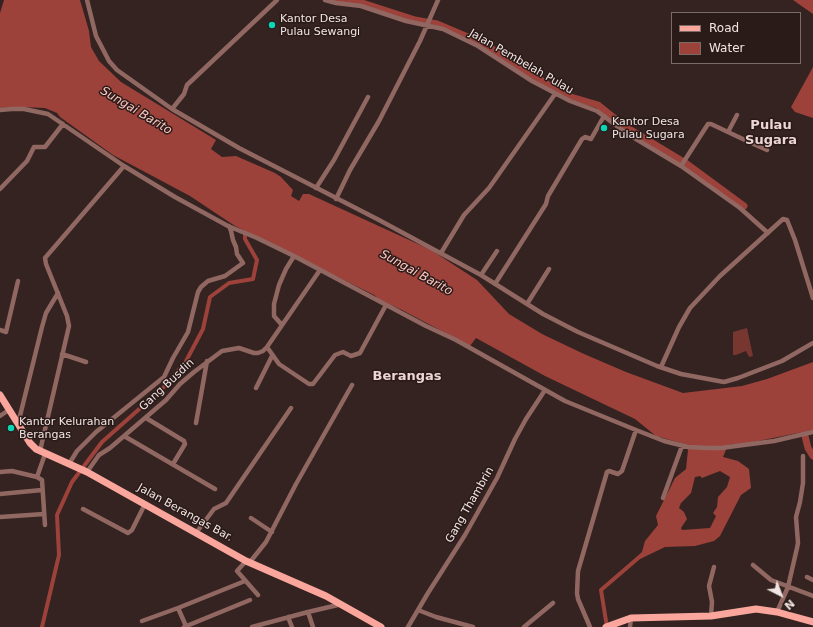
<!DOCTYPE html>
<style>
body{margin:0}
#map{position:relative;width:813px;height:627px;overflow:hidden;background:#342321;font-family:"DejaVu Sans",sans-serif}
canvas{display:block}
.legend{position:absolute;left:671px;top:12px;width:130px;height:52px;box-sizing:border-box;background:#2a1a18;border:1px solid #7a6b69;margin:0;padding:5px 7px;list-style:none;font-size:12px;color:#f1e5e3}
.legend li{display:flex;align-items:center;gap:8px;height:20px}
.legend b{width:20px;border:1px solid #7a6b69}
.north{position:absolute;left:761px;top:575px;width:40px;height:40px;-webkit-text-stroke:3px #2a1a18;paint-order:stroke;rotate:138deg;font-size:11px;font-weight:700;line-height:16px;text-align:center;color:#f1e5e3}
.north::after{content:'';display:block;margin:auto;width:14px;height:18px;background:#f1e5e3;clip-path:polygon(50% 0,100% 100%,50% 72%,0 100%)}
</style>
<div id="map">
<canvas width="813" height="627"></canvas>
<ul class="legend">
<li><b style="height:5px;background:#fba69c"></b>Road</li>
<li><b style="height:11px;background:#9c423b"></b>Water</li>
</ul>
<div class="north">N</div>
</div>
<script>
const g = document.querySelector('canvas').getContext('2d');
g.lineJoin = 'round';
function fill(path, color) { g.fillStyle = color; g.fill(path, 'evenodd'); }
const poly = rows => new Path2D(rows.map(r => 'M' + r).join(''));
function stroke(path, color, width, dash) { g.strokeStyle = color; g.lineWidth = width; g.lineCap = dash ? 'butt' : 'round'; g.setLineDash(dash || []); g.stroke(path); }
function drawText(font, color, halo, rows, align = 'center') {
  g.font = font + ' "DejaVu Sans",sans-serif'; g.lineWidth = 3; g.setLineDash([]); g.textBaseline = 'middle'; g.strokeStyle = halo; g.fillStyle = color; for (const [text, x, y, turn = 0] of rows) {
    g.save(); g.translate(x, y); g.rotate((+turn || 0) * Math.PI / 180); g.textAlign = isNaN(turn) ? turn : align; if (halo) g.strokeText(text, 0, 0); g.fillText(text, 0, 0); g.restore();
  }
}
fill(poly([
 [747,328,753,356,749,357,746,351,736,355,733,355,733,332]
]), '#783631');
fill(poly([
 [4,0,80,0,89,31,91,47,99,61,121,82,216,140,211,149,222,157,236,156,275,173,281,177,293,190,291,196,299,201,303,194,309,194,431,250,477,280,509,314,542,334,584,354,626,372,683,393,742,386,767,379,813,362,813,430,748,443,728,445,723,457,738,461,749,469,751,488,741,495,720,536,714,541,695,546,665,547,640,559,645,541,658,525,656,516,675,478,686,469,688,450,688,445,656,436,635,419,545,376,476,338,470,346,402,310,380,300,374,295,235,226,190,196,113,155,60,117,57,113,45,108,20,107,0,108,0,13],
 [720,471,730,477,727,487,718,497,717,507,713,513,716,516,710,528,682,530,681,528,687,519,684,512,679,508,681,503,691,493,695,477,700,476,702,478],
 [793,0,813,0,813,14],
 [813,67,813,118,795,112,791,107]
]), '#9c423b');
stroke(poly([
 [42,627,59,555,57,515,72,482,102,442,163,388,185,363,203,329,210,297,229,283,253,279,257,260,245,239,245,231],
 [607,627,601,590,644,553]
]), '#9c423b', 4);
stroke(poly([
 [335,0,362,3,415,20,437,24,470,38,492,49,564,95,598,105,624,126,687,164,744,206],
 [803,428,808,448,813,456]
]), '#9c423b', 7);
stroke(poly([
 [87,0,96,36,109,61,117,70,172,109,239,148,379,220,481,275,543,314,578,332,657,366,681,374,724,382,738,378,782,361,813,343],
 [325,0,336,3,361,6,406,21,443,29,478,46,532,81,570,101,597,111,626,133,681,166,740,208,768,233],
 [172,109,184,94,187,85,277,0],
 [0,110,12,109,24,109,48,114,124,166,175,197,228,226,257,238,294,256,426,326,456,340,565,401,636,430,664,441,688,447,708,448,721,448,774,441,813,432],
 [728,132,737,115],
 [681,166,708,124,711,124,747,141,767,150],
 [316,188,334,160,368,97],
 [0,189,27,161,34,147,45,147,63,124],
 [336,199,350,170,379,121,420,41,438,0],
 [441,253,464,215,489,188,555,94],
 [481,275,497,251],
 [495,284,546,204,548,196,582,139,585,137,591,139,604,116],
 [527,304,549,269],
 [282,325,274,316,274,304,279,285,286,269,294,256],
 [0,330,6,332,18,281],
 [267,347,279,364,309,384,313,384,335,355,343,352,351,356,360,353,386,305],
 [62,354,86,362],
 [661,367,679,327,690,308,720,276,783,219,787,220,795,240,813,298],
 [256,388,272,356],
 [0,416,9,410],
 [146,418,184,441,185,444,173,464],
 [196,423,207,361],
 [18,424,42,327,46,313,58,293],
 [124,436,215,489],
 [40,451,69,326,67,316,46,264,45,258,124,166],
 [69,464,77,451,96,432,164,377,173,358,188,332,198,292,201,287,208,281,225,276,243,263,237,254,236,247,233,240,231,231,229,226],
 [0,472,12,471,37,477],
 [87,472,99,455,110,448,166,400,180,384,194,372,222,351,239,348,254,353,258,353,263,351,267,347,320,270],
 [0,494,42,490],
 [663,498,682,446],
 [83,509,128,533,132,530,145,504],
 [0,517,44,514],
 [251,518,272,532],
 [45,525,42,480,37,477,45,454],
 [196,533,214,509,226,503,291,408],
 [246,561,237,571,258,595],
 [250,562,266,542,296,484,352,385],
 [753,565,771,580,813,596],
 [807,577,813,580],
 [178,608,186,626],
 [418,610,436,617,473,627],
 [308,612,313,627],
 [777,612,788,587,797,548,798,543,796,517,800,502,803,483,803,456],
 [711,616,712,602,709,586,714,567],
 [288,617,292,627],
 [142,621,178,608,245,581],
 [184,627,250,600],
 [252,627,308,612,342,604],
 [408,627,428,593,465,535,497,478,515,439,526,419,545,390],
 [524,627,553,603],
 [590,627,578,599,577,593,578,571,607,472,609,471,618,474,622,471,636,430],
 [630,627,631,618]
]), '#916762', 4.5);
stroke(poly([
 [0,395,30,443,36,449,87,472,246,561,326,596,381,627],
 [606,627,631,618,711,616,756,609,777,612,813,622]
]), '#fba69c', 7);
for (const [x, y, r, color] of [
 [272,25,4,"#0ad5b5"],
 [604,128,4,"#0ad5b5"],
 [11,428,4,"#0ad5b5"]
]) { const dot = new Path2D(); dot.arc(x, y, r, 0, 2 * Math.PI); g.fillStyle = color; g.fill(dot); stroke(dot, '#2a1a18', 1.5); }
drawText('11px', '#f1e5e3', '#2a1a18', [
 ["Kantor Desa",280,19],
 ["Pulau Sewangi",280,32],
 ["Kantor Desa",612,122],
 ["Pulau Sugara",612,135],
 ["Kantor Kelurahan",19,422],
 ["Berangas",19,435]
], 'left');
drawText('11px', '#f1e5e3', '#2a1a18', [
 ["Jalan Pembelah Pulau",521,62,30],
 ["Gang Busdin",167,385,-43],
 ["Gang Thambrin",470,505,-60],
 ["Jalan Berangas Bar.",185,513,29]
]);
drawText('italic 12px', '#fbc6c0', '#2a1a18', [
 ["Sungai Barito",136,111,31],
 ["Sungai Barito",416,273,29]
]);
drawText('bold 13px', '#ecd5d2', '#2a1a18', [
 ["Pulau",771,126],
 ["Sugara",771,141],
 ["Berangas",407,377]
]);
</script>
